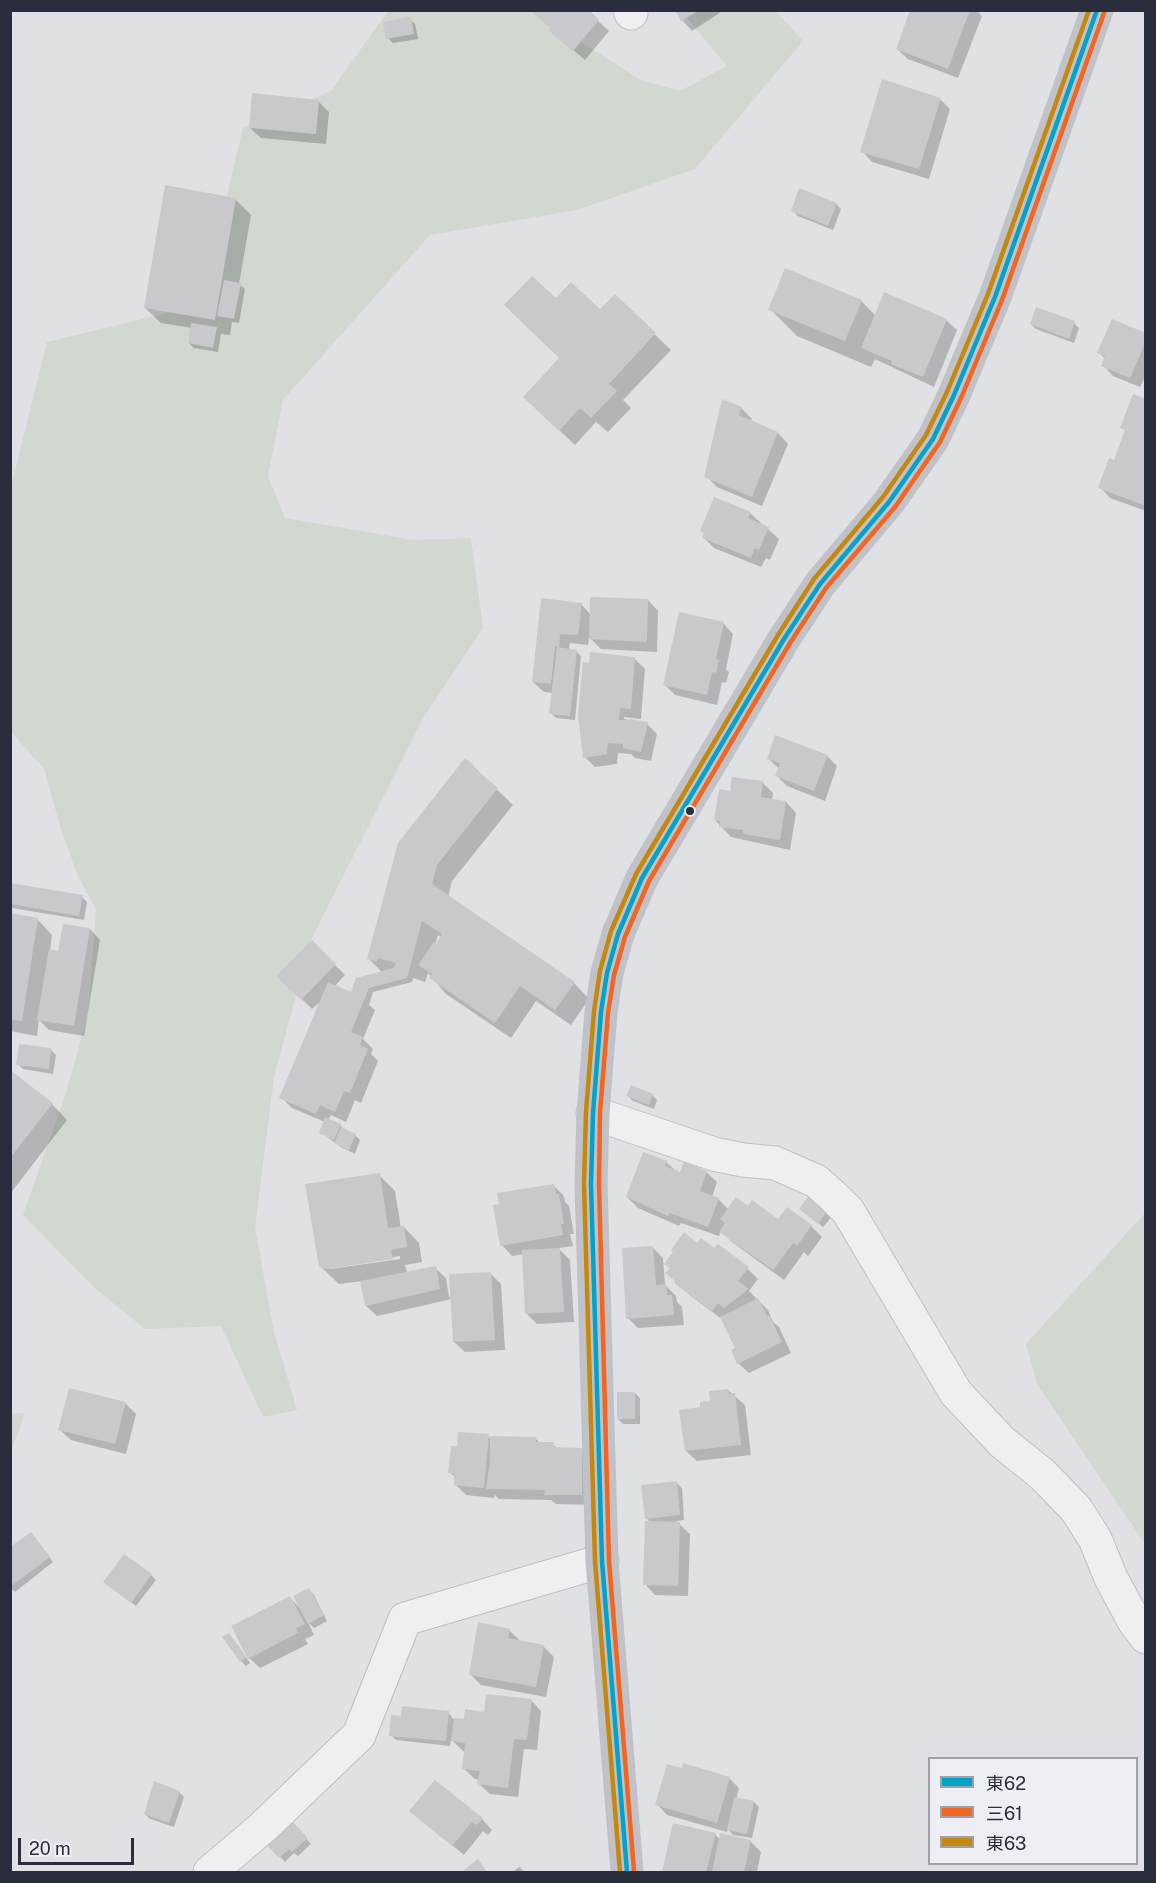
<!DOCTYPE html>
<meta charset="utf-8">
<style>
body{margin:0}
#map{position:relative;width:1156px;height:1883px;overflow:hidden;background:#e0e1e4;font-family:"Public Sans","Noto Sans JP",sans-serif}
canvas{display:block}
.frame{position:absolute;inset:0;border:12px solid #292d3c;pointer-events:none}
.legend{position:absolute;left:928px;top:1757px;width:210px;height:108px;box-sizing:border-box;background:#edeff4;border:2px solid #9fa1aa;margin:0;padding:8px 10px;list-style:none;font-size:18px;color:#292d3c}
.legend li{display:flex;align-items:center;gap:12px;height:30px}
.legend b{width:30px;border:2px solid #9fa1aa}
.scale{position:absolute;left:18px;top:1838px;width:116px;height:27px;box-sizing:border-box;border:3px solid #292d3c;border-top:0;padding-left:8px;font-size:18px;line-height:21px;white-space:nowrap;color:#292d3c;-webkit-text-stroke:4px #edeff4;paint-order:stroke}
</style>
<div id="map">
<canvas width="1156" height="1883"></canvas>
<div class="frame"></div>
<ul class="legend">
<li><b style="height:8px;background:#02a3c7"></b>東62</li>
<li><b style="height:8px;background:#f26522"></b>三61</li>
<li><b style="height:8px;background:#c4880f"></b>東63</li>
</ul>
<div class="scale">20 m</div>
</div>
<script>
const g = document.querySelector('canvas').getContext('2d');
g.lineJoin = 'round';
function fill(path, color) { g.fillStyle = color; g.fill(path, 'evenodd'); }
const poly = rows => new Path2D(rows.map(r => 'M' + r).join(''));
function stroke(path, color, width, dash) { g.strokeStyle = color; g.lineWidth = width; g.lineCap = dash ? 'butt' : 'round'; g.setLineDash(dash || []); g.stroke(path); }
fill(poly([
 [388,11,532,11,641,80,680,91,727,66,681,11,776,11,803,41,695,169,577,210,430,235,283,400,268,476,285,518,413,540,471,538,483,628,422,720,310,942,274,1078,255,1227,274,1332,297,1410,263,1417,221,1326,145,1329,97,1290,23,1215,67,1090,88,1014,96,909,78,876,61,829,44,769,11,732,11,487,47,342,201,305,243,128,331,91],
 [1145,1213,1145,1544,1037,1384,1026,1344],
 [25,1413,11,1451,11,1414]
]), '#d0d8d0');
fill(poly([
 [676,10,721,10,721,12,692,31,682,20],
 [912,10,976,10,982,16,958,78,908,59,897,49],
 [410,19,415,24,418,39,393,43,388,38],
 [598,21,609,31,585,60,561,40],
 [940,99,950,109,929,179,872,162,862,151],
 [318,101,329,112,326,144,261,138,250,128],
 [235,199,251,215,239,284,245,289,239,323,232,322,230,335,221,334,218,352,194,348,189,343,192,328,161,323,145,308],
 [836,204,841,209,833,230,798,216,793,211],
 [615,296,671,350,623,400,631,408,608,432,596,422,575,445,540,412,561,358,556,301,600,311],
 [861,301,876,316,946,320,957,330,934,387,875,359,871,367,797,336,770,309],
 [1074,323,1079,328,1074,343,1036,329,1031,324],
 [1146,335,1146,375,1140,387,1113,376,1103,365,1105,359,1099,352],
 [1146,400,1146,511,1110,498,1100,487,1115,461,1126,432,1122,427],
 [741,408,752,419,750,422,778,433,788,444,762,506,717,487,706,476],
 [750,513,779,539,770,560,766,558,761,567,714,548,704,538,705,534,701,531],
 [543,600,581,604,591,615,648,600,658,611,657,652,601,649,589,637,588,645,570,643,569,650,576,651,581,656,575,720,556,718,551,713,553,693,544,692,533,682],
 [723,623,733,634,726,669,729,672,726,683,722,682,717,705,675,695,665,685],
 [634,658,645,669,641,719,624,717,624,719,647,724,657,734,651,761,635,758,631,754,618,753,617,764,595,767,585,757,590,665],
 [827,756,837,766,825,801,787,786,777,776,779,769,768,758],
 [473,766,513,805,452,881,448,897,574,983,589,999,571,1025,536,1001,511,1038,446,994,428,973,425,982,413,978,412,982,373,992,369,1005,375,1010,363,1039,373,1049,371,1054,378,1061,361,1103,355,1100,346,1122,331,1115,328,1120,340,1125,345,1131,355,1135,360,1140,355,1154,341,1147,320,1132,325,1122,292,1108,281,1097,323,999,312,1009,278,976,312,942,345,975,334,987,357,997,382,972,368,958],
 [438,935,442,938,434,948],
 [763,783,773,793,772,800,786,802,796,813,790,850,731,837,715,820,732,792],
 [10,885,82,897,87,902,84,920,12,908],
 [10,915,37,919,52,935,50,951,60,953,90,929,100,940,84,1036,49,1030,39,1020,37,1036,10,1031],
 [51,1050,56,1055,53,1074,23,1069,18,1064],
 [10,1072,52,1104,67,1120,10,1194],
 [652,1095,657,1100,654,1109,633,1101,628,1096],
 [666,1162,676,1171,681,1174,706,1172,717,1182,712,1197,718,1199,729,1210,748,1208,779,1221,811,1226,822,1237,808,1256,804,1252,784,1280,732,1242,721,1231,719,1236,681,1223,679,1226,638,1208,627,1197],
 [379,1175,395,1191,401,1228,404,1227,419,1243,422,1262,405,1265,407,1273,435,1268,446,1278,449,1297,490,1273,501,1284,505,1350,465,1352,454,1342,452,1299,377,1316,366,1306,362,1281,339,1284,320,1266,307,1186],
 [400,1256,400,1259,330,1269,330,1266],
 [553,1185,564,1196,565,1202,569,1206,574,1234,570,1234,573,1246,558,1248,570,1260,574,1322,537,1324,527,1314,523,1254,512,1256,502,1245],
 [811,1195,834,1214,823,1227,806,1213],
 [698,1245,715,1250,718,1246,748,1269,758,1279,749,1291,768,1310,773,1322,779,1327,791,1353,749,1373,738,1363,737,1349,723,1320,687,1293,667,1273],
 [653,1248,663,1258,665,1285,676,1296,677,1302,682,1307,684,1325,638,1328,628,1318],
 [728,1390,745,1405,751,1455,697,1461,686,1451,702,1408],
 [635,1393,640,1398,640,1424,623,1424,618,1419],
 [125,1403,136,1414,126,1454,71,1440,60,1430],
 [488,1436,490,1438,536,1439,541,1444,553,1444,558,1449,582,1449,592,1460,592,1505,556,1504,551,1500,499,1499,495,1495,494,1498,466,1495,455,1484,456,1478,450,1472,458,1448],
 [677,1483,682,1488,684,1520,676,1521,690,1534,688,1596,655,1595,645,1584,651,1523,646,1518],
 [35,1538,53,1562,15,1592,10,1587,10,1549],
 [151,1575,156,1580,136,1606,110,1586],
 [309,1590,314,1595,327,1621,314,1628,308,1622,314,1635,305,1639,308,1644,260,1668,249,1658,290,1598,300,1608],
 [509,1630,520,1641,543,1646,554,1657,546,1697,481,1685,470,1674],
 [234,1640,250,1663,246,1666,241,1661],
 [531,1700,541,1711,537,1750,524,1749,518,1797,490,1794,479,1784,480,1780,475,1779,464,1769,466,1752,463,1751,451,1739,450,1746,396,1740,391,1735,403,1717,448,1712,453,1719,465,1720],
 [729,1778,739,1788,736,1799,754,1802,759,1807,752,1838,733,1835,728,1829,727,1832,667,1815,657,1804],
 [179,1792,184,1797,174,1827,150,1819,145,1814],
 [411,1811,482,1819,492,1830,488,1835,483,1831,464,1855],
 [291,1822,311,1844,298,1856,294,1853,285,1862,267,1843],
 [675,1825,715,1834,720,1840,750,1841,761,1852,757,1872,664,1872],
 [519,1867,525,1872,513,1872]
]), '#0003');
fill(poly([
 [533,10,589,10,599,20,573,51,548,30,550,28,532,12],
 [675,10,700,10,681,21],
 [910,10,970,10,948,69,896,49],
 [411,17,414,34,386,39,383,22],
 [882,79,941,98,919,169,860,152],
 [252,93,319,100,316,134,249,128],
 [165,185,236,198,215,320,144,308],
 [799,188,837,203,828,226,791,211],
 [785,268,862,300,845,341,768,310],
 [532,276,556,298,571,282,600,309,615,294,656,333,609,384,617,391,591,418,580,408,559,431,523,397,559,358,504,305],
 [224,280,241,283,234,319,217,316],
 [884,292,947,319,923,377,891,364,892,361,861,348],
 [1036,307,1075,321,1069,339,1030,324],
 [1112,319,1146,333,1146,341,1130,378,1101,366,1105,356,1097,353],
 [191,323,217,327,213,348,188,343],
 [1133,394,1146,399,1146,506,1098,488,1109,458,1114,460,1125,430,1120,428],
 [722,399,742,407,739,415,778,432,752,497,704,477],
 [714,497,751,512,748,518,769,527,759,550,755,548,751,558,702,538,704,533,700,531],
 [590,597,648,599,647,642,589,639],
 [541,598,582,603,578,635,560,634,559,647,555,646,551,684,532,682],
 [679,612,724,622,716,659,719,660,716,673,712,672,707,695,663,685],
 [557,647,577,650,570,716,549,714],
 [590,652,635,657,631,709,620,708,619,720,629,720,629,719,648,722,641,752,623,748,623,744,608,743,607,754,583,758,578,715,583,662,589,663],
 [775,735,828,755,814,791,775,776,780,763,767,759],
 [465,758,474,765,473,767,498,788,437,865,432,884,575,982,555,1010,520,986,495,1023,429,978,432,974,418,965,434,942,436,944,442,934,422,921,407,978,369,988,351,1032,363,1037,360,1045,368,1049,350,1093,344,1091,335,1112,320,1105,316,1114,279,1098,328,982,351,992,356,978,394,968,396,963,378,958,377,962,367,959,398,843],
 [732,777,763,781,761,797,786,801,780,840,743,834,743,830,719,827,720,821,714,820,719,789,730,791],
 [10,883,83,895,79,916,10,904],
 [10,913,38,918,22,1021,10,1019],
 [63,924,90,928,74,1026,37,1020,49,949,58,951],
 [312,940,336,964,301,1000,276,976],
 [19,1044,51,1048,49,1069,16,1065],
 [10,1070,53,1103,10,1158],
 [631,1085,653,1094,649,1105,626,1096],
 [325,1117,341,1124,334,1140,319,1133],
 [341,1127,356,1134,349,1150,334,1143],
 [643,1152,667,1161,665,1166,680,1172,684,1162,707,1171,700,1191,719,1198,708,1227,670,1213,668,1216,626,1197],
 [380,1173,388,1228,404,1226,407,1247,391,1250,393,1259,327,1269,319,1267,305,1184],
 [554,1184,556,1194,559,1194,564,1224,561,1224,563,1235,500,1246,493,1205,499,1204,497,1193],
 [811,1193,830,1208,818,1224,799,1209],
 [736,1197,748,1206,752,1200,778,1219,787,1207,812,1225,797,1246,793,1243,773,1270,719,1232,725,1223,720,1219],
 [684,1232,697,1243,701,1238,714,1248,718,1244,749,1267,738,1281,749,1289,724,1308,718,1303,712,1311,674,1283,676,1281,665,1273,670,1268,664,1264,673,1252,671,1250],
 [653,1246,656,1285,666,1284,667,1295,672,1295,674,1315,626,1319,622,1248],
 [560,1248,564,1312,525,1314,522,1250],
 [436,1266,440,1289,365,1306,360,1281],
 [491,1272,495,1340,453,1342,449,1274],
 [758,1298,767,1316,769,1315,782,1342,737,1364,731,1350,735,1348,720,1317],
 [69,1388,126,1402,115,1444,58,1430],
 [728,1389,729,1394,735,1393,741,1445,685,1451,679,1410,700,1407,700,1402,710,1401,709,1391],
 [617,1392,635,1392,635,1419,617,1419],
 [458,1432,489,1434,484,1488,454,1485,454,1473,448,1473,451,1446,457,1446],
 [490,1436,536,1437,536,1442,554,1442,554,1447,582,1448,582,1495,544,1495,545,1490,486,1489,490,1462],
 [677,1481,680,1515,645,1519,641,1485],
 [645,1521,680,1522,678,1586,643,1585],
 [31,1532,50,1557,10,1587,10,1547],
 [124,1554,152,1574,131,1603,103,1582],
 [309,1588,324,1615,308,1624,293,1596],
 [290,1596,305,1624,296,1628,298,1633,248,1659,231,1626],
 [478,1622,510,1629,508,1638,544,1645,536,1687,469,1675],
 [229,1633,246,1658,240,1662,222,1637],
 [486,1694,532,1699,527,1740,514,1739,508,1788,477,1784,480,1771,462,1769,465,1743,451,1741,454,1718,464,1719,465,1709,484,1712],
 [402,1706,449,1711,446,1741,389,1736,391,1715,401,1716],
 [683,1763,730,1777,717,1823,655,1805,667,1764,682,1768],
 [435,1780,483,1818,477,1825,472,1822,452,1846,409,1811],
 [154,1781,180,1791,169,1823,144,1814],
 [734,1797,754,1801,747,1834,727,1830],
 [291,1820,308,1838,292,1852,289,1849,279,1858,265,1843],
 [673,1823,716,1833,706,1872,662,1872],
 [720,1833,751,1840,744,1872,712,1872],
 [478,1859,487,1872,465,1872,464,1870]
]), '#c8c9cd');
const street = poly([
 [630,10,631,13],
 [593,1113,714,1154,743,1160,775,1163,816,1181,834,1197,848,1211,956,1393,1002,1442,1042,1474,1076,1509,1095,1539,1111,1578,1134,1621,1146,1637],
 [210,1872,262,1828,359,1735,405,1619,602,1561]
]);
stroke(street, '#bebfc2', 35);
stroke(street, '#efeff1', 33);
stroke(poly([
 [627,1872,602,1561,591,1184,593,1113,601,1012,607,973,618,934,642,878,784,639,820,584,889,502,933,439,954,395,995,297,1097,10]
]), '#c1c2c7', 33);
stroke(poly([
 [627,1872,602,1561,591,1184,593,1113,601,1012,607,973,618,934,642,878,784,639,820,584,889,502,933,439,954,395,995,297,1097,10]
]), '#02a3c7', 4.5);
stroke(poly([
 [634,1871,609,1561,599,1184,600,1113,608,1013,614,975,625,937,649,881,790,643,826,588,895,507,940,442,961,398,1002,300,1104,13]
]), '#f26522', 4.5);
stroke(poly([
 [620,1872,595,1561,584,1184,586,1112,594,1011,600,971,611,931,636,874,778,635,814,579,883,497,926,435,947,392,988,294,1089,10]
]), '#c4880f', 4.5);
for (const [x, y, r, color] of [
 [690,811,5,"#292d3c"]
]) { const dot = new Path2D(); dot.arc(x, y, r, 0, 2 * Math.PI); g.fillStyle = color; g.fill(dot); stroke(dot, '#edeff4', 2); }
</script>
